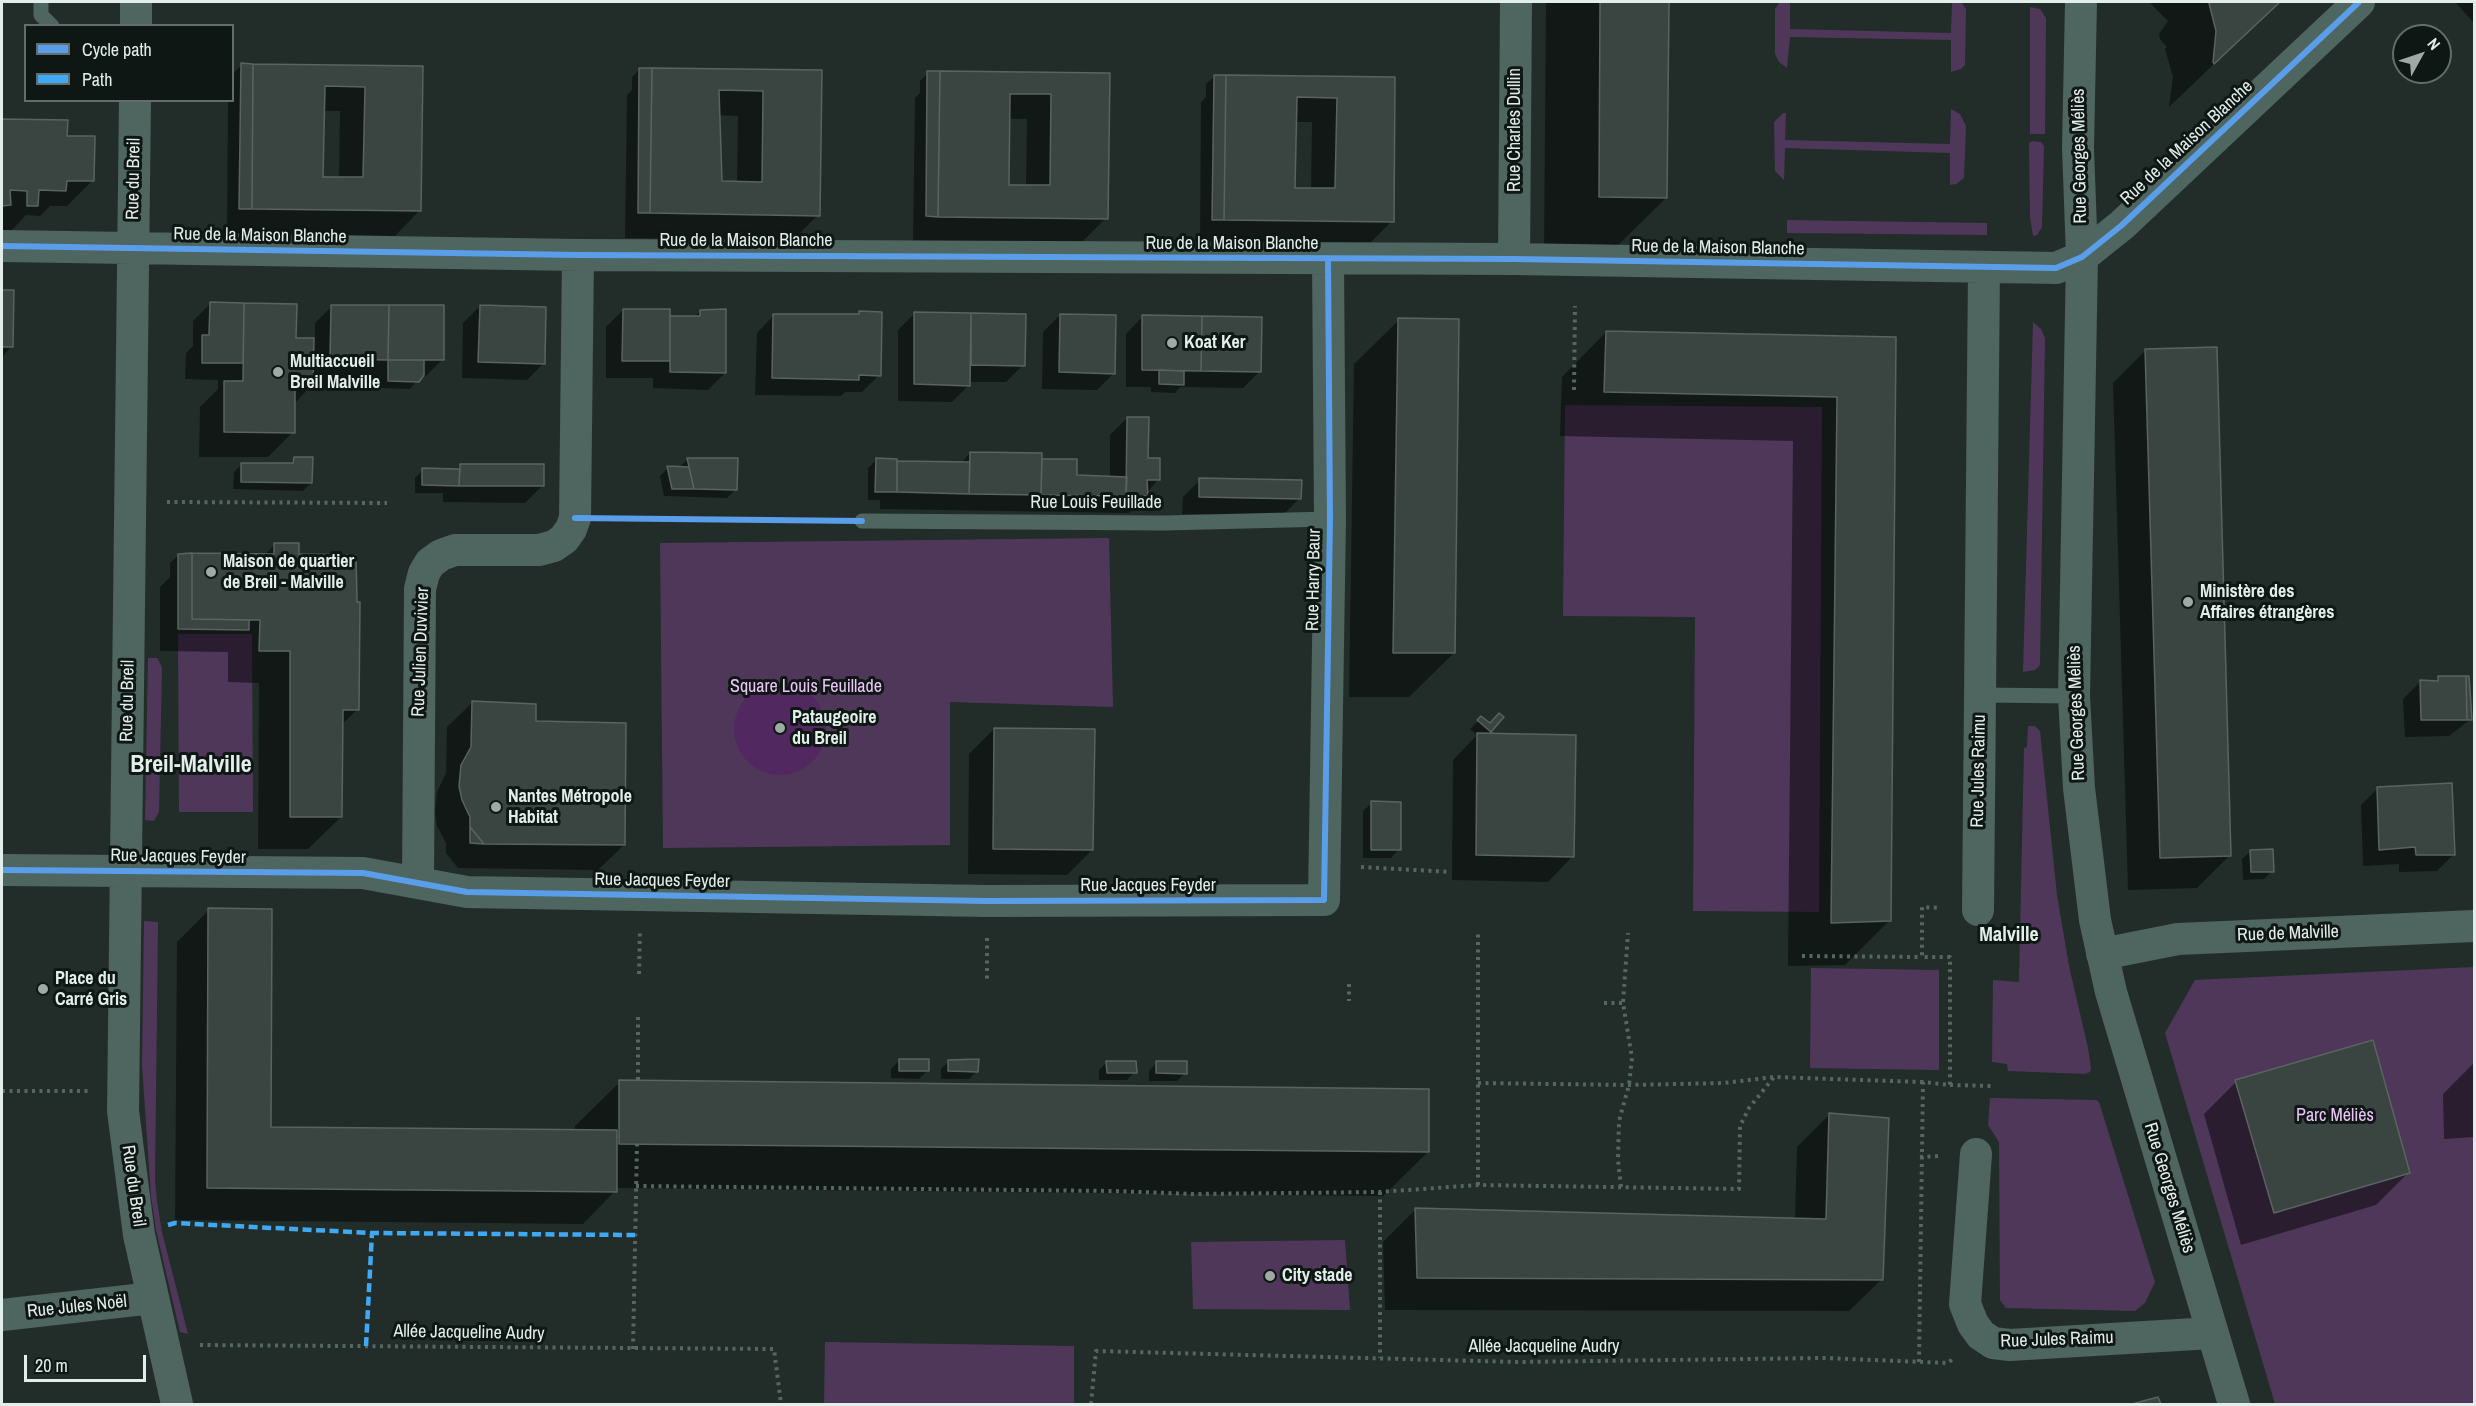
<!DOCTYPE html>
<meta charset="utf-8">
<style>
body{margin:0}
#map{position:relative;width:2476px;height:1406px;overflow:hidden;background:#222d2a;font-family:"Archivo Narrow",sans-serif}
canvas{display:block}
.frame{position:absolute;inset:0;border:3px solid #e2eee9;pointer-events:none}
.legend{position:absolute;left:24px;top:24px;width:210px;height:78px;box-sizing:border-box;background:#0f1714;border:2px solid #636d69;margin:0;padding:8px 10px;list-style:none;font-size:18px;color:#e2eee9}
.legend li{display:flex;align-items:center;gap:12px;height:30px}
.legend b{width:30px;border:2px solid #636d69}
.north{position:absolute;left:2392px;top:24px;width:60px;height:60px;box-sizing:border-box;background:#0f1714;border:2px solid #636d69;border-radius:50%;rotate:50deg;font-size:16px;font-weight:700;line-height:24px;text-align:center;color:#e2eee9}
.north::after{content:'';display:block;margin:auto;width:21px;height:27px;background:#9faaa6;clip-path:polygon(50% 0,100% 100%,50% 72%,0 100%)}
.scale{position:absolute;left:24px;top:1355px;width:122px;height:27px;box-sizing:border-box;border:3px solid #e2eee9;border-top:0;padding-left:8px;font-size:18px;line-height:21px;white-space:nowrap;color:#e2eee9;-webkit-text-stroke:4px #0f1714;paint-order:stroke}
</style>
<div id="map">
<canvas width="2476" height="1406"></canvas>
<div class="frame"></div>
<ul class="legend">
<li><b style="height:8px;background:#5a9eea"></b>Cycle path</li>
<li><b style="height:8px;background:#3fa9f5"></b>Path</li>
</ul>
<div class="north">N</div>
<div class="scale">20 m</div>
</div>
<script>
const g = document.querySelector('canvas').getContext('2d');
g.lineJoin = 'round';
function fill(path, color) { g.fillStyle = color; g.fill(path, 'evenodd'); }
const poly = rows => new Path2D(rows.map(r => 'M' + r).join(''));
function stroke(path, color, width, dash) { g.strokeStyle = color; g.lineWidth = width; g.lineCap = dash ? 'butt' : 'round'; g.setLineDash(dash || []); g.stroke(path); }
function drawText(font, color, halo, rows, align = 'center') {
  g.font = font + ' "Archivo Narrow",sans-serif'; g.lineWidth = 6; g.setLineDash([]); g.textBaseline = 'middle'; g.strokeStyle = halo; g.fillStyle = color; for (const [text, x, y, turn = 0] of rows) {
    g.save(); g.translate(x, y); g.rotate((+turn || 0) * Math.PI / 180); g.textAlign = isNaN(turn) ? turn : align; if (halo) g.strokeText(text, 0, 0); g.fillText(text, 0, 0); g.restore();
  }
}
fill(poly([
 [1780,2,1790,2,1790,29,1951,33,1952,2,1961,2,1966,9,1965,65,1961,69,1951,72,1951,40,1790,37,1787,68,1779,62,1775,54,1775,9],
 [2030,7,2040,9,2046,18,2045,134,2030,134],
 [1951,109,1960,114,1966,126,1964,178,1956,184,1950,185,1950,153,1785,148,1784,180,1775,171,1774,122,1783,113,1786,113,1785,140,1950,144],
 [2032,141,2041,142,2044,146,2042,227,2037,235,2033,236,2030,217,2029,143],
 [1787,220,1987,223,1987,235,1787,233],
 [2033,322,2041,329,2045,338,2040,665,2035,670,2023,672],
 [1565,405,1822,407,1819,912,1693,911,1695,617,1563,616],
 [1109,538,1113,707,950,702,950,845,663,848,660,543],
 [178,634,252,634,253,812,179,812],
 [148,658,157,658,162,667,159,812,154,821,145,820],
 [2028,726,2035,726,2040,731,2057,895,2069,966,2088,1048,2091,1068,2090,1072,2085,1074,2008,1071,2007,1064,1992,1062,1993,980,2019,982,2024,748,2027,747],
 [144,921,158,922,155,1180,157,1201,162,1232,188,1334,180,1332,156,1230,151,1196,142,1065],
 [2474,967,2474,1404,2275,1404,2165,1033,2195,980],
 [1811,968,1939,970,1939,1070,1810,1068],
 [1990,1098,2096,1100,2099,1102,2155,1282,2145,1303,2135,1311,2006,1308,2000,1300,1999,1142,1988,1125],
 [1345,1240,1350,1310,1193,1309,1191,1242],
 [825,1342,1074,1346,1074,1404,824,1404]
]), '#4f375a');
fill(poly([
 '734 729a46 46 0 1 1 92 0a46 46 0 1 1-92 0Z'
]), '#512960');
fill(poly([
 [1220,2,1413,2,1411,3],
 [1546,2,1667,2,1666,198,1610,253,1544,252],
 [2149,2,2279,2,2169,107,2173,77,2165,49,2167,47,2160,39,2159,34,2168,21],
 [2455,2,2474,2,2474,23],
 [242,65,421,68,420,210,395,236,227,233,228,100,232,100,233,73],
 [323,111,340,111,339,178,322,178],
 [640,69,820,71,818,215,793,240,625,238,627,95,632,90,632,77],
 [719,115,738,116,737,183,720,183],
 [928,73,1108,74,1106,218,1081,243,913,241,915,98,920,93,920,81],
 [1009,119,1027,119,1026,186,1008,186],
 [1215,76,1394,79,1392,221,1367,246,1200,245,1201,102,1206,97,1206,84],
 [1295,122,1312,122,1311,189,1294,189],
 [2,121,66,122,65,137,93,180,67,206,50,206,40,216,26,215,11,231,3,231],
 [2,291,12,291,12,346,2,357],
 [210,304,295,305,295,339,315,339,315,323,332,306,443,359,426,376,421,376,410,389,381,388,381,376,312,376,312,385,294,404,293,432,268,457,199,457,200,407,218,389,218,380,185,379,186,353,193,346,193,321],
 [480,306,544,363,527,380,462,378,463,323],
 [623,310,669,317,694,317,701,311,725,373,708,390,653,388,653,378,606,378,606,327],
 [860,313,879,375,862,392,845,392,841,396,755,395,757,333,774,315,857,316],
 [915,313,1024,316,1023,365,1006,382,969,382,969,385,952,402,898,401,898,330],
 [1060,315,1114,373,1097,390,1042,389,1043,332],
 [1143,316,1260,371,1243,388,1180,387,1175,393,1151,392,1151,387,1126,387,1126,334],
 [1399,320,1454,653,1409,697,1349,697,1354,364],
 [1606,332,1895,339,1889,921,1845,965,1788,966,1793,441,1560,436,1562,377],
 [2146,350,2230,855,2197,888,2128,890,2113,383],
 [1127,418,1158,480,1129,513,880,509,880,500,868,500,868,468,876,460,895,465,960,464,970,453,1040,461,1076,461,1075,477,1110,478,1110,435],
 [294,459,311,483,303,491,233,489,234,472,242,464,289,464],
 [687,460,735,490,727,498,664,496,660,476,668,468,679,468],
 [460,465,542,486,525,503,443,502,443,493,415,493,415,478,423,470,455,471],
 [1200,480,1300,498,1283,515,1182,514,1183,497],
 [275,544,298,556,357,710,341,725,341,817,308,849,258,849,259,683,228,682,228,652,160,651,160,587,170,577,170,563,179,555,264,556],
 [2438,678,2471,719,2449,736,2405,737,2403,699,2420,682,2434,682],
 [473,702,534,723,624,845,598,870,458,868,446,853,446,843,437,826,435,812,437,792,446,773,447,727],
 [1481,718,1490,725,1502,718,1487,735,1573,856,1548,882,1452,880,1453,760,1477,735,1470,729],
 [994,729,1092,850,1067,875,968,874,969,754],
 [2378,788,2454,854,2437,871,2399,872,2399,864,2363,866,2361,805],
 [1372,803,1399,849,1391,858,1363,858,1363,811],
 [2251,851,2272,871,2264,879,2243,880,2242,859],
 [209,910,270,1129,575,1131,575,1126,620,1082,1428,1152,1383,1196,615,1188,615,1191,583,1224,175,1220,177,942],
 [899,1061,927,1071,919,1079,891,1078,891,1069],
 [949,1061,977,1071,969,1079,941,1079,941,1069],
 [1107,1062,1135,1072,1127,1080,1099,1080,1099,1070],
 [1157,1062,1185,1073,1177,1081,1149,1081,1149,1071],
 [2474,1063,2474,1137,2444,1139,2443,1094],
 [2236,1082,2408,1173,2376,1205,2241,1245,2204,1114],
 [1829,1115,1882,1279,1849,1311,1385,1310,1383,1242,1415,1210,1795,1220,1797,1147]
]), '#0007');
const building = poly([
 [1600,2,1669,2,1667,198,1599,197,1600,2],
 [2211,2,2280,2,2214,64,2213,62,2216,31,2209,3,2211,2],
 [241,63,253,64,252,209,239,209,241,63],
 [253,64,423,66,421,211,252,209,253,64],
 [325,86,365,87,363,177,323,177,325,86],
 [639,68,652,68,650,213,638,213,639,68],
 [652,68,822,70,820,216,650,213,652,68],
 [719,90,763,91,762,182,722,181,719,90],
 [927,71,940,71,938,217,926,216,927,71],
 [940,71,1110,73,1108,219,938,217,940,71],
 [1010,94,1051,94,1050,185,1009,185,1010,94],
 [1214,75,1226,75,1224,220,1212,220,1214,75],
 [1226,75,1395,77,1394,222,1224,220,1226,75],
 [1297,97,1337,98,1335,188,1295,188,1297,97],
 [2,119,68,120,67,136,95,136,94,181,67,181,66,191,39,190,38,206,27,206,27,191,10,190,11,205,2,206,2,119],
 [2,290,14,290,13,347,2,347,2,290],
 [210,302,244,303,243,363,202,363,202,335,209,335,210,302],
 [244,303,297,304,296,338,314,338,313,386,295,386,295,433,224,432,224,381,243,381,244,303],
 [331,305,389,305,388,360,330,359,331,305],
 [389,305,444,305,444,360,388,360,389,305],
 [480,305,546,307,545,364,478,362,480,305],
 [623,309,670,309,670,361,622,361,623,309],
 [726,309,726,373,670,372,670,316,700,316,700,310,726,309],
 [859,311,882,312,881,376,859,375,859,380,772,378,773,314,859,314,859,311],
 [914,312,971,313,970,386,914,384,914,312],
 [971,313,1026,314,1025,366,971,365,971,313],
 [1060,314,1116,315,1115,374,1059,372,1060,314],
 [1142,315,1202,316,1201,371,1142,370,1142,315],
 [1202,316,1262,317,1261,372,1201,371,1202,316],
 [1398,318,1459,319,1455,653,1393,653,1398,318],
 [1606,331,1896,337,1891,921,1831,923,1837,397,1604,392,1606,331],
 [2217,347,2231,856,2160,858,2145,349,2217,347],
 [388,360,424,360,424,375,419,382,388,381,388,360],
 [1159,370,1184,371,1184,385,1159,384,1159,370],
 [1127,417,1149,417,1148,458,1160,458,1160,480,1147,480,1148,496,1126,496,1127,417],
 [970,452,1042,453,1041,495,969,494,970,452],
 [294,457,313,457,312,483,241,482,241,463,293,463,294,457],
 [687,458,738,458,737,490,694,489,687,458],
 [876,458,897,459,897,492,875,492,876,458],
 [1042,459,1077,459,1077,475,1127,477,1126,496,1041,495,1042,459],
 [897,461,970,462,969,494,897,492,897,461],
 [460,464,544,464,544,486,459,486,460,464],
 [667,466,689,467,694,489,672,489,667,466],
 [422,468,460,469,459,486,422,485,422,468],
 [1199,478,1302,480,1301,499,1199,497,1199,478],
 [274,543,299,543,299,554,356,555,357,602,360,602,359,710,343,710,342,817,290,817,290,651,259,651,260,620,192,619,192,553,274,554,274,543],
 [192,553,192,619,249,620,249,630,178,629,178,554,192,553],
 [2438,676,2466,676,2467,720,2421,720,2420,680,2438,681,2438,676],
 [2466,676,2469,676,2472,720,2467,720,2466,676],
 [472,701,536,704,536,721,626,723,625,845,484,844,470,827,470,817,462,800,459,786,461,765,471,747,472,701],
 [1499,713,1504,717,1491,732,1477,720,1481,716,1490,723,1499,713],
 [994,728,1095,729,1093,850,993,849,994,728],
 [1477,733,1576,735,1574,857,1476,855,1477,733],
 [2452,783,2455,855,2416,855,2415,847,2379,850,2377,787,2452,783],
 [1371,801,1401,802,1401,850,1371,850,1371,801],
 [470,827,484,844,470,843,470,827],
 [2273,849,2274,872,2251,872,2250,850,2273,849],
 [208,908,272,909,271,1127,617,1130,617,1192,207,1188,208,908],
 [2373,1040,2410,1173,2274,1213,2235,1080,2373,1040],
 [899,1059,929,1059,929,1071,899,1071,899,1059],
 [979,1059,978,1072,948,1071,948,1060,979,1059],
 [1106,1061,1136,1061,1137,1073,1107,1073,1106,1061],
 [1156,1061,1187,1061,1187,1074,1156,1073,1156,1061],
 [619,1080,1429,1089,1429,1152,619,1144,619,1080],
 [1829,1113,1889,1118,1883,1280,1417,1278,1415,1208,1826,1219,1829,1113],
 [2158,1397,2161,1404,2132,1404,2158,1397]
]);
fill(building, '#3a4441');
stroke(building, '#5a6360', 1.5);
stroke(poly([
 [1574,390,1575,306],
 [167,502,387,503],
 [1361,867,1451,872],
 [987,938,987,979],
 [1802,956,1922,957],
 [639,974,640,930],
 [1349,984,1349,1001],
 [1604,1003,1623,1003],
 [638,1080,638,1013],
 [1478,1083,1629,1085,1724,1083,1774,1077,1923,1082],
 [1950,1085,1992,1086],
 [2,1091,88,1091],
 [1920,1157,1940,1156],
 [1478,1185,1478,933],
 [636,1186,1114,1191,1194,1194,1380,1192,1478,1185,1739,1189,1740,1126,1749,1108,1774,1077],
 [1621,1187,1618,1160,1619,1121,1629,1085,1632,1058,1623,1003,1628,933],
 [1380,1192,1380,1358],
 [200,1345,774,1349,781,1404],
 [633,1349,637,1144],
 [1919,1362,1923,1082,1950,1085,1950,957,1922,957,1922,907,1941,908],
 [1091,1404,1096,1351,1517,1362,1824,1358,1948,1363,1954,1358]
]), '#566660', 4, [3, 4.5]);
stroke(poly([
 [41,2,41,15,52,26],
 [862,521,1164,523,1330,519],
 [1980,695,2074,696]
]), '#4f655f', 15);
stroke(poly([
 [2081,2,2078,148,2082,257,2074,696,2079,788,2095,920,2111,992,2234,1404],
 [136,26,136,2],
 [135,100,123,1111,139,1235,177,1404],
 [2,246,578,255,1514,259,2056,268,2082,257,2122,225,2359,2],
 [1514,259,1516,2],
 [2,870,363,873,467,892,987,901,1324,900,1330,519,1328,260],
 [418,882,420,589,424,573,430,563,441,555,455,550,539,550,554,546,564,539,571,529,575,518,578,255],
 [1978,910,1984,268],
 [2102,954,2178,939,2474,926],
 [1976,1154,1965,1304,1973,1324,1981,1335,1993,1343,2010,1345,2212,1333],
 [2,1315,153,1298]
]), '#4f655f', 32);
stroke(poly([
 [168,1225,175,1223,372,1233,635,1235],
 [366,1346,372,1233]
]), '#3fa9f5', 4.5, [9, 4.5]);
stroke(poly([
 [2,246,578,255,1514,259,2056,268,2082,257,2122,225,2359,2],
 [575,518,862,521],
 [2,870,363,873,467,892,987,901,1324,900,1330,519,1328,260]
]), '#5a9eea', 6);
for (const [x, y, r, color] of [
 [1172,343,6,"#9faaa6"],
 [278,372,6,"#9faaa6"],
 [211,572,6,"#9faaa6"],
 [2188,602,6,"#9faaa6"],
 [780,728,6,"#9faaa6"],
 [496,807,6,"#9faaa6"],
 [43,989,6,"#9faaa6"],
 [1270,1276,6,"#9faaa6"]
]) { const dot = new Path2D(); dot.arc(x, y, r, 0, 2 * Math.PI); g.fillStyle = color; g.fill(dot); stroke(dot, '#0f1714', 2); }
drawText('18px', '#e2eee9', '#0f1714', [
 ["Rue Charles Dullin",1515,130,-90],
 ["Rue de la Maison Blanche",2187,143,-43],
 ["Rue Georges Méliès",2080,156,-91],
 ["Rue du Breil",134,179,-89],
 ["Rue de la Maison Blanche",260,236,1],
 ["Rue de la Maison Blanche",746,241],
 ["Rue de la Maison Blanche",1232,244],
 ["Rue de la Maison Blanche",1718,248,1],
 ["Rue Louis Feuillade",1096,503],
 ["Rue Harry Baur",1314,580,-89],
 ["Rue Julien Duvivier",421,652,-88],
 ["Rue du Breil",128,701,-89],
 ["Rue Georges Méliès",2077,713,-92],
 ["Rue Jules Raimu",1979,771,-89],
 ["Rue Jacques Feyder",178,857,1],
 ["Rue Jacques Feyder",662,881,1],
 ["Rue Jacques Feyder",1148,886],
 ["Rue de Malville",2288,934,-2],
 ["Rue du Breil",133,1186,82],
 ["Rue Georges Méliès",2169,1188,73],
 ["Rue Jules Noël",77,1307,-6],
 ["Allée Jacqueline Audry",469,1333,1],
 ["Rue Jules Raimu",2057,1340,-2],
 ["Allée Jacqueline Audry",1544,1347]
]);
drawText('bold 18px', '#e2eee9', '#0f1714', [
 ["Koat Ker",1184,343],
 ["Multiaccueil",290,362],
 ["Breil Malville",290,383],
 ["Maison de quartier",223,562],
 ["de Breil - Malville",223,583],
 ["Ministère des",2200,592],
 ["Affaires étrangères",2200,613],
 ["Pataugeoire",792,718],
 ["du Breil",792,739],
 ["Nantes Métropole",508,797],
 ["Habitat",508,818],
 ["Place du",55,979],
 ["Carré Gris",55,1000],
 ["City stade",1282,1276]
], 'left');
drawText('18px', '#ecc4f9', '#0f1714', [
 ["Square Louis Feuillade",806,687],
 ["Parc Méliès",2335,1116]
]);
drawText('bold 20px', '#e2eee9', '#0f1714', [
 ["Malville",2009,936]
]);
drawText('bold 24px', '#e2eee9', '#0f1714', [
 ["Breil-Malville",191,766]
]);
</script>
